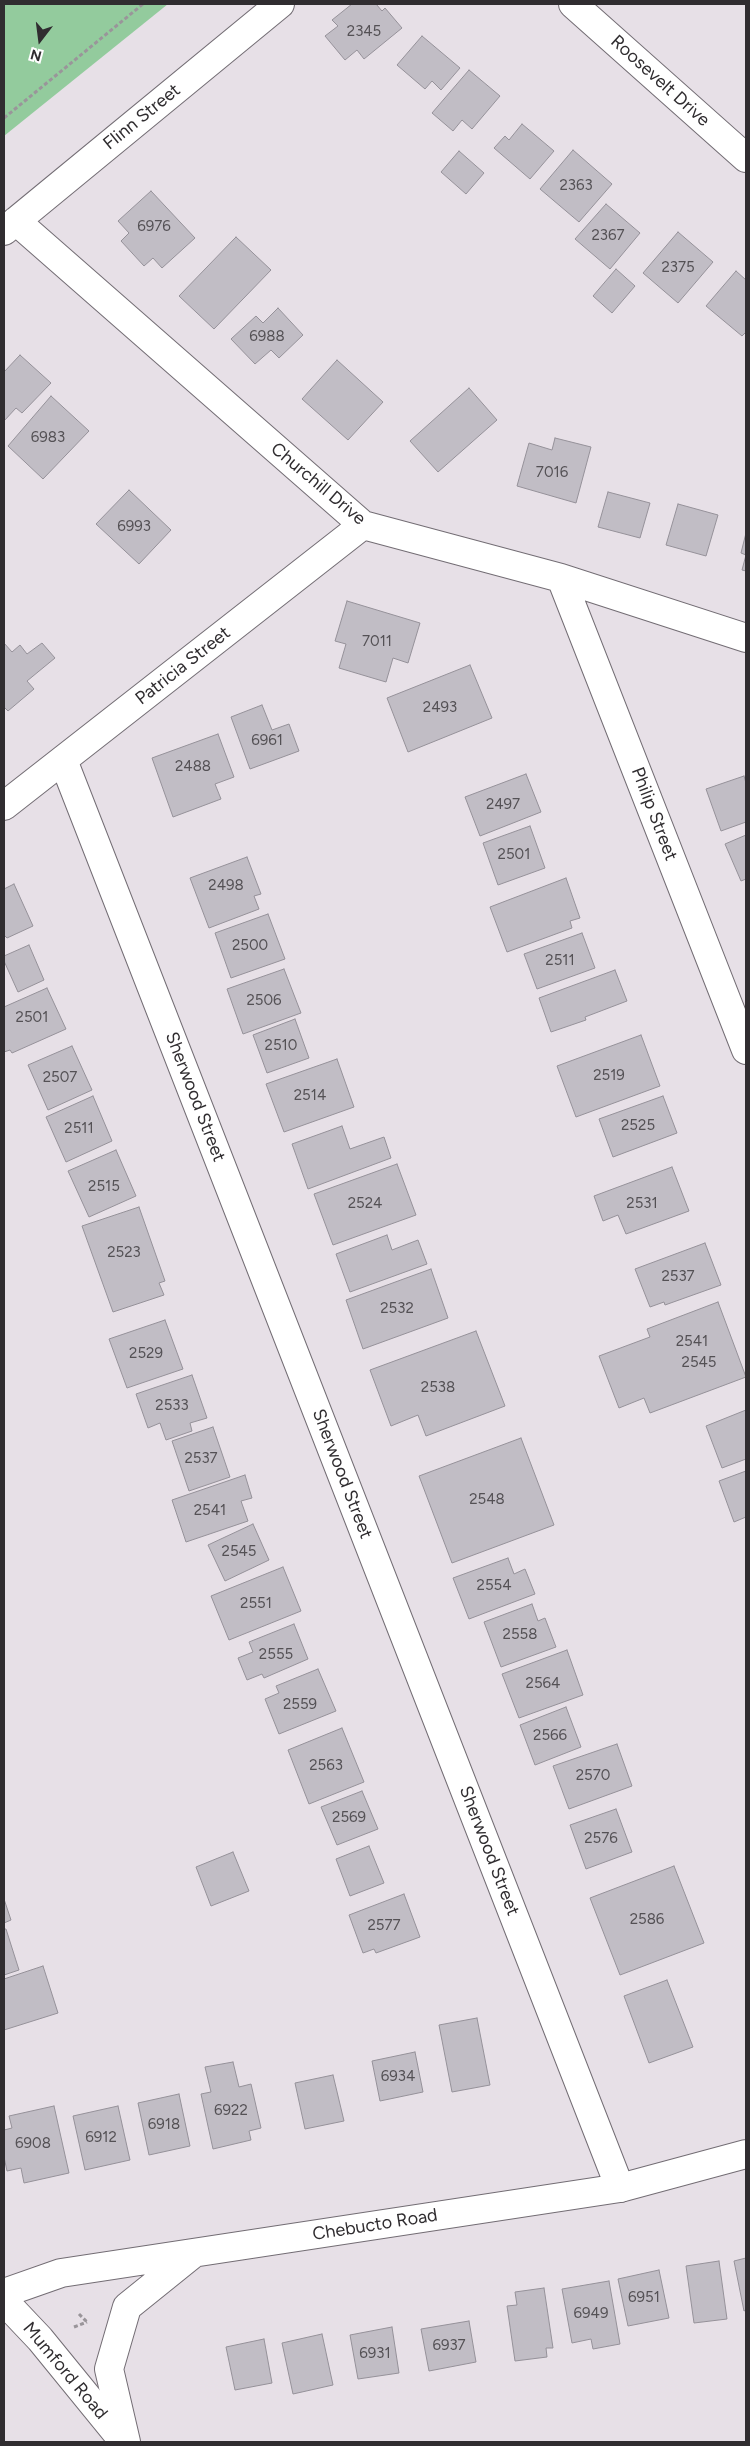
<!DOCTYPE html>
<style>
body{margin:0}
#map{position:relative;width:750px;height:2446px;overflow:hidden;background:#e7e0e7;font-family:Figtree,sans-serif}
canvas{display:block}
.frame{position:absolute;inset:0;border:5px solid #302d30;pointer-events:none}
.north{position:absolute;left:15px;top:15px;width:50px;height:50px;-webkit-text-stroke:4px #fff;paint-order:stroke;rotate:195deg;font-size:14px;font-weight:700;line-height:20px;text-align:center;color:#302d30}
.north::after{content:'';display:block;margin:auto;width:18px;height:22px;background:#302d30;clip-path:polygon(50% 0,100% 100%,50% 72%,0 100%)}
</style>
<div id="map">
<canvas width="750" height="2446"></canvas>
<div class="frame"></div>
<div class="north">N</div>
</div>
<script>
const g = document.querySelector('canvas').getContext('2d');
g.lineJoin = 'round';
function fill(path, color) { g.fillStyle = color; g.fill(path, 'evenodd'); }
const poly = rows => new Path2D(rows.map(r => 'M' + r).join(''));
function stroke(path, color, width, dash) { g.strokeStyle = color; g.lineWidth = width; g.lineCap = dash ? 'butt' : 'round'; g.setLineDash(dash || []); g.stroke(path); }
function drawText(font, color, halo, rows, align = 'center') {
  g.font = font + ' Figtree,sans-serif'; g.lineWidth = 4.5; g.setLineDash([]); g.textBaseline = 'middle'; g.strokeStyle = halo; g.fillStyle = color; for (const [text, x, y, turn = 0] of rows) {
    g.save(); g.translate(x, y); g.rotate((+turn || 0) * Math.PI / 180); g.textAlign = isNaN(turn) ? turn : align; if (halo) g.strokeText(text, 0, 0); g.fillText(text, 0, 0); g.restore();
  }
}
fill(poly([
 [4,4,168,4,4,136]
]), '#93cb9d');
const building = poly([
 [352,4,376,4,382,11,385,8,402,28,364,59,357,50,345,60,325,36,338,26,332,20,352,4],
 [422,36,460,68,441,90,432,81,425,89,397,65,422,36],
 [469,70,500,96,472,129,462,120,453,131,432,113,469,70],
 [522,124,554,151,530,179,494,148,505,136,509,140,522,124],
 [573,150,612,184,579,222,540,189,573,150],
 [459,151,484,173,466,194,441,172,459,151],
 [151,191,195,238,162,268,153,258,144,266,121,241,129,233,118,221,151,191],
 [606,204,640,233,610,269,575,239,606,204],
 [678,232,713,262,678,303,643,273,678,232],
 [236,237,271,270,214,329,179,296,236,237],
 [616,269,635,286,612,313,593,296,616,269],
 [736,271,746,280,746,332,742,336,706,306,736,271],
 [278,308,303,335,279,358,271,350,255,364,231,339,256,316,263,323,278,308],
 [20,355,51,383,22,413,16,408,4,421,4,372,20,355],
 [337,360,383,402,348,440,302,399,337,360],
 [469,388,497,420,438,472,410,441,469,388],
 [51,396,89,431,43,479,8,446,51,396],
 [555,438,591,447,576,503,517,486,529,443,552,450,555,438],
 [129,490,171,530,139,564,96,524,129,490],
 [608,492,650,503,640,538,598,527,608,492],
 [678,504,718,515,706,556,666,545,678,504],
 [746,533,746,555,741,553,746,533],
 [746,555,746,571,742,570,746,555],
 [347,601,420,623,408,663,393,658,386,682,339,668,346,644,335,641,347,601],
 [4,643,12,652,20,645,27,654,42,643,55,658,27,681,34,689,8,711,4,707,4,643],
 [470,665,492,718,408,752,387,698,470,665],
 [262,705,272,730,289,724,299,751,250,769,231,717,262,705],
 [218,734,234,777,215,784,221,799,173,817,152,758,218,734],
 [526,774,541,812,480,836,465,797,526,774],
 [744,776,746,783,746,822,721,831,706,789,744,776],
 [530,826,545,868,498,885,483,843,530,826],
 [746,835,746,879,741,881,725,844,746,835],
 [247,857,261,894,254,896,259,909,209,928,190,878,247,857],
 [566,878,580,918,570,921,572,928,507,952,490,907,566,878],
 [14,884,33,926,7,938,4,935,4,889,14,884],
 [268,914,285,959,231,978,215,933,268,914],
 [582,933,595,968,537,989,524,954,582,933],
 [29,945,44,980,18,992,4,961,4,956,29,945],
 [284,969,301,1013,243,1034,227,989,284,969],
 [615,970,627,1001,585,1017,586,1020,551,1032,539,998,615,970],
 [47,988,66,1029,12,1053,10,1050,4,1052,4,1007,47,988],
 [295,1019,309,1058,267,1073,253,1035,295,1019],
 [641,1035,660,1086,576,1117,557,1066,641,1035],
 [72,1046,92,1090,48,1110,28,1065,72,1046],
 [337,1059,354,1107,284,1132,266,1084,337,1059],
 [93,1096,112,1141,66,1162,46,1117,93,1096],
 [663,1096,677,1133,613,1157,599,1119,663,1096],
 [342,1126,350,1149,384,1137,391,1158,308,1189,292,1144,342,1126],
 [116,1150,136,1196,89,1217,68,1171,116,1150],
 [397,1164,416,1215,333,1245,314,1194,397,1164],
 [672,1167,689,1211,626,1234,618,1215,603,1221,594,1196,672,1167],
 [139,1207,165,1281,159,1283,164,1295,113,1312,82,1226,139,1207],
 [387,1235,392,1250,418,1240,427,1264,350,1292,336,1254,387,1235],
 [705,1243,721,1285,665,1305,664,1302,650,1307,635,1269,705,1243],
 [431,1269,448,1318,363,1349,346,1300,431,1269],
 [718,1302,746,1377,650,1413,644,1398,619,1408,599,1356,650,1337,647,1329,718,1302],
 [165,1320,183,1369,127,1388,109,1339,165,1320],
 [476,1331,505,1406,426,1436,418,1415,391,1426,370,1370,476,1331],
 [192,1375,207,1418,190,1423,192,1431,166,1440,160,1423,148,1428,136,1394,192,1375],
 [746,1410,746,1459,722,1468,706,1426,746,1410],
 [213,1427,230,1477,189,1491,172,1441,213,1427],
 [521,1438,554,1525,452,1563,419,1476,521,1438],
 [746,1471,746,1517,734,1522,719,1481,746,1471],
 [245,1475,252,1498,241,1501,248,1521,186,1542,172,1500,245,1475],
 [253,1524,269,1560,225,1581,208,1545,253,1524],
 [508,1558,514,1574,525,1569,535,1594,469,1619,453,1578,508,1558],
 [283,1567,301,1611,229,1640,211,1596,283,1567],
 [532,1604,538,1621,545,1618,556,1647,501,1667,484,1622,532,1604],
 [294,1624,308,1659,264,1678,262,1674,247,1680,238,1658,253,1652,249,1642,294,1624],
 [567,1650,583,1695,519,1718,502,1674,567,1650],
 [318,1669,336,1711,279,1734,265,1699,279,1693,276,1686,318,1669],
 [566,1707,581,1747,535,1765,520,1725,566,1707],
 [342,1728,364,1782,309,1804,288,1750,342,1728],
 [617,1744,632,1786,569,1809,553,1766,617,1744],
 [362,1791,378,1829,337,1845,321,1807,362,1791],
 [616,1809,632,1852,586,1869,570,1825,616,1809],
 [369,1846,384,1883,350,1896,336,1859,369,1846],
 [233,1852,249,1891,211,1906,196,1867,233,1852],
 [674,1866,704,1943,620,1975,590,1898,674,1866],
 [404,1894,420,1937,376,1953,374,1949,363,1953,349,1915,404,1894],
 [4,1899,11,1920,4,1923,4,1899],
 [4,1929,6,1929,19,1970,4,1975,4,1929],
 [43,1966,58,2013,4,2030,4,1979,43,1966],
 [667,1980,693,2047,649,2063,624,1996,667,1980],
 [477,2018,490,2085,452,2092,439,2025,477,2018],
 [415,2052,423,2092,380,2101,372,2061,415,2052],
 [233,2062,239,2087,251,2084,261,2128,249,2131,251,2140,213,2149,201,2094,211,2092,205,2067,233,2062],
 [333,2075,344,2121,305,2129,295,2083,333,2075],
 [179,2094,190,2146,149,2155,138,2103,179,2094],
 [54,2106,69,2173,24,2183,21,2168,7,2171,4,2157,4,2130,12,2128,9,2116,54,2106],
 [118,2106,130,2160,85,2170,73,2116,118,2106],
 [746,2258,746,2310,744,2311,734,2261,746,2258],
 [719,2261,727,2319,694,2323,686,2266,719,2261],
 [659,2270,669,2318,628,2326,618,2279,659,2270],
 [609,2281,620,2344,593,2349,591,2339,572,2343,562,2289,609,2281],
 [544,2288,553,2348,546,2348,547,2357,515,2361,507,2306,517,2305,515,2292,544,2288],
 [469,2321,476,2362,429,2371,421,2329,469,2321],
 [392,2327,399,2373,358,2379,350,2335,392,2327],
 [322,2334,333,2385,293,2394,282,2343,322,2334],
 [264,2339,272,2383,235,2390,226,2347,264,2339]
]);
fill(building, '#c1bdc5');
stroke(building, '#959199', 1);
const minor = poly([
 [573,4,746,158],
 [16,221,363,525,561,578,746,638],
 [4,231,280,4],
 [561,578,746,1050],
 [63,760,620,2188],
 [4,806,363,525],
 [4,2301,40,2339,124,2442]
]);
const major = poly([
 [4,2293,61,2273,620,2188,746,2154],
 [126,2442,109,2369,127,2307,194,2253]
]);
stroke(minor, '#736d74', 30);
stroke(major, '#736d74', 30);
stroke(poly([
 [4,118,143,4],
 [79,2314,87,2322],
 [74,2327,87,2322]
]), '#9a959a', 3, [4, 2.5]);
stroke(minor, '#fff', 28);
stroke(major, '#fff', 28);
drawText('15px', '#545155', null, [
 ["2345",364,32],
 ["2363",576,186],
 ["6976",154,227],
 ["2367",608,236],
 ["2375",678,268],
 ["6988",267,337],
 ["6983",48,438],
 ["7016",552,473],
 ["6993",134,527],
 ["7011",377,642],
 ["2493",440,708],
 ["6961",267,741],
 ["2488",193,767],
 ["2497",503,805],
 ["2501",514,855],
 ["2498",226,886],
 ["2500",250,946],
 ["2511",560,961],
 ["2506",264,1001],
 ["2501",32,1018],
 ["2510",281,1046],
 ["2519",609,1076],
 ["2507",60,1078],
 ["2514",310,1096],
 ["2525",638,1126],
 ["2511",79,1129],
 ["2515",104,1187],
 ["2524",365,1204],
 ["2531",642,1204],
 ["2523",124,1253],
 ["2537",678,1277],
 ["2532",397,1309],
 ["2541",692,1342],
 ["2529",146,1354],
 ["2545",699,1363],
 ["2538",438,1388],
 ["2533",172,1406],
 ["2537",201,1459],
 ["2548",487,1500],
 ["2541",210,1511],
 ["2545",239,1552],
 ["2554",494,1586],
 ["2551",256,1604],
 ["2558",520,1635],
 ["2555",276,1655],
 ["2564",543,1684],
 ["2559",300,1705],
 ["2566",550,1736],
 ["2563",326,1766],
 ["2570",593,1776],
 ["2569",349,1818],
 ["2576",601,1839],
 ["2586",647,1920],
 ["2577",384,1926],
 ["6934",398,2077],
 ["6922",231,2111],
 ["6918",164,2125],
 ["6912",101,2138],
 ["6908",33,2144],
 ["6951",644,2298],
 ["6949",591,2314],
 ["6937",449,2346],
 ["6931",375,2354]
]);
drawText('18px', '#302d30', '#fff', [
 ["Roosevelt Drive",660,81,42],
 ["Flinn Street",142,117,-39],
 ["Churchill Drive",318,484,40],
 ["Patricia Street",183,666,-38],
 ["Philip Street",654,814,69],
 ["Sherwood Street",195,1097,69],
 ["Sherwood Street",342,1474,69],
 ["Sherwood Street",489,1851,69],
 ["Chebucto Road",375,2225,-9],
 ["Mumford Road",65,2371,50]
]);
</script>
